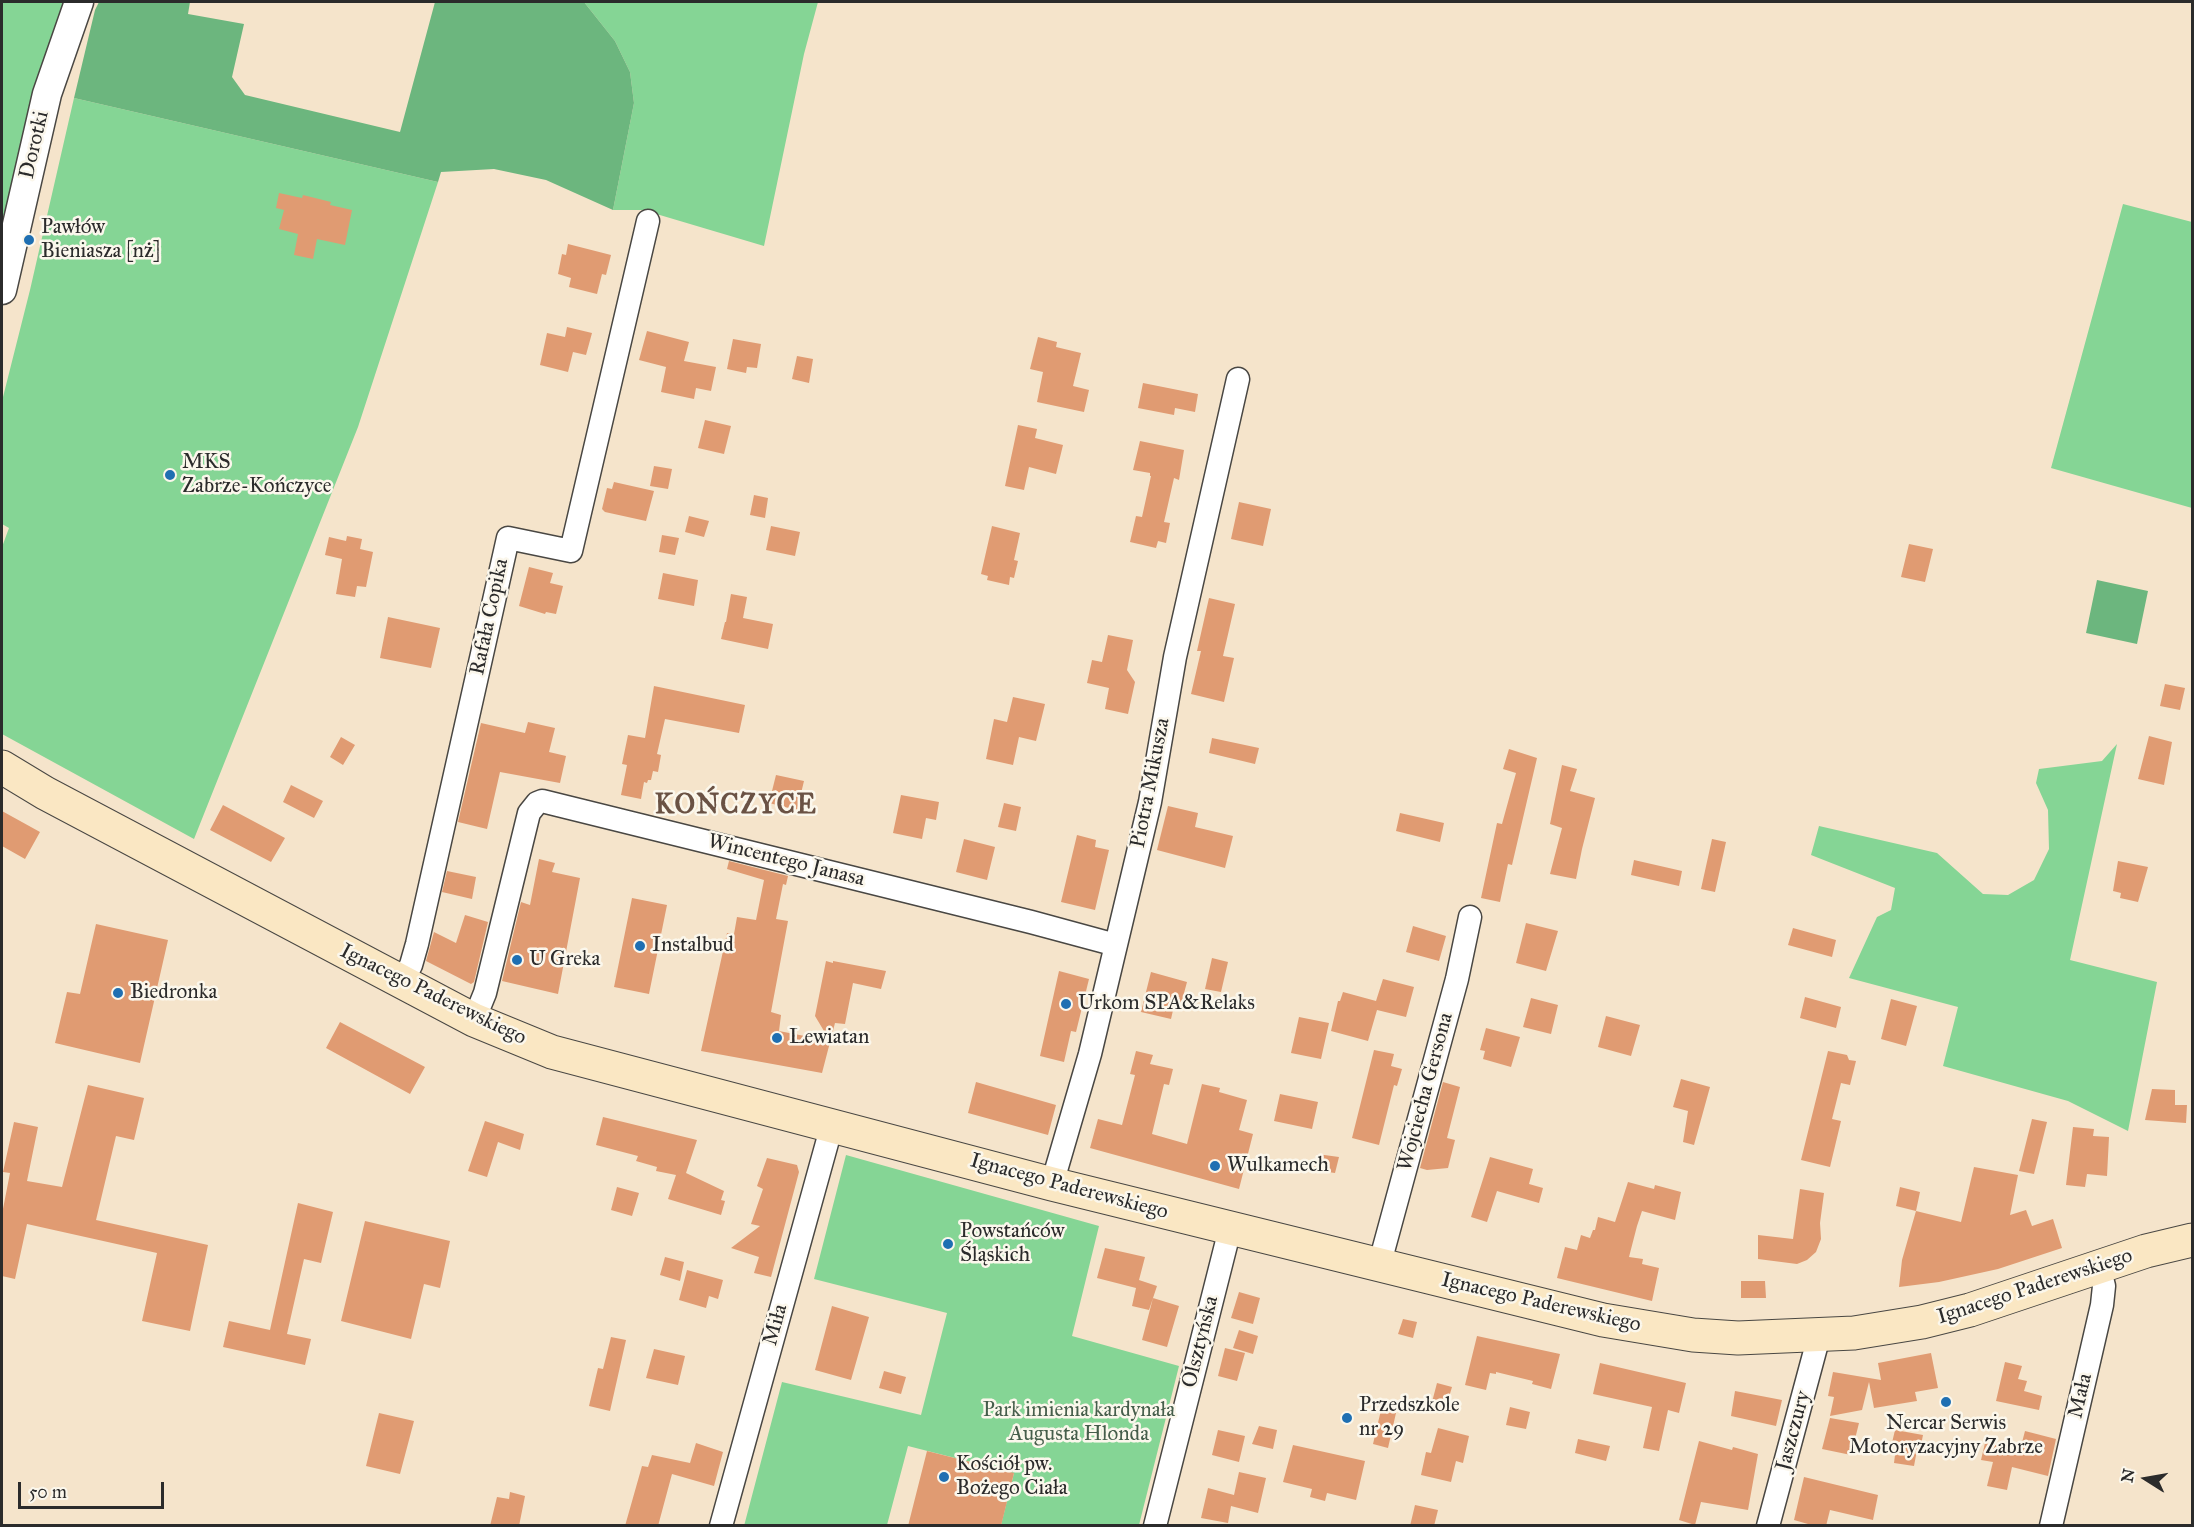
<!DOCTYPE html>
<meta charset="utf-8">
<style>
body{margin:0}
#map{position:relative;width:2194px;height:1527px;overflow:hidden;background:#f5e4cb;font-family:"IM FELL Great Primer",serif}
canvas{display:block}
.frame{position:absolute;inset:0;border:3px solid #2b2b2b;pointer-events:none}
.north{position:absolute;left:2116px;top:1449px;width:60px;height:60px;-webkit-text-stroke:4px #fbf7ec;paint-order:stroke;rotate:281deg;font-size:16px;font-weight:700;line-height:24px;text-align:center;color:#2b2b2b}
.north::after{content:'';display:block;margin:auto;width:21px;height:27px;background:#2b2b2b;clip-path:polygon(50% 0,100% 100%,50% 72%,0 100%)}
.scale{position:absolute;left:18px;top:1482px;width:146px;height:27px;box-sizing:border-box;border:3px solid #2b2b2b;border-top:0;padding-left:8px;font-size:18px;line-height:21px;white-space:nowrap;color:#2b2b2b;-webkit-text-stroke:4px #fbf7ec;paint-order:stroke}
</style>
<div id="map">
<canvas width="2194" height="1527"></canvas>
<div class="frame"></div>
<div class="north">N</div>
<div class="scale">50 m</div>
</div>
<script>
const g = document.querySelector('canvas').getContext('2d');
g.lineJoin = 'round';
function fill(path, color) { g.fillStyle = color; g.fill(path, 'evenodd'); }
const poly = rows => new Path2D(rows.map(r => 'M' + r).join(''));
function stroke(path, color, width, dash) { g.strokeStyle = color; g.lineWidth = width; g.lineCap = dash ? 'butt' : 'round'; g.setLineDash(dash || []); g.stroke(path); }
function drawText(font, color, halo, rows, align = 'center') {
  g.font = font + ' "IM FELL Great Primer",serif'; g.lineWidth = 5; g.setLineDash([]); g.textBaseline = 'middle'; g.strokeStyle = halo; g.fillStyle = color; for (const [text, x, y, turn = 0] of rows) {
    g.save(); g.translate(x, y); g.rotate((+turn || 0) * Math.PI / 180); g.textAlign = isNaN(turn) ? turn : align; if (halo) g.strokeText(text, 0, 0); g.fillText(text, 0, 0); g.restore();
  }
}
fill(poly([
 [2,2,71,2,2,235],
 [584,2,818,2,804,54,764,246,643,210,613,210,634,103,630,72,615,41],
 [74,98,438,182,358,427,194,839,2,734,2,547,9,528,2,524,2,401,30,290],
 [2123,204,2192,222,2192,508,2051,468],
 [2117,744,2070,960,2157,982,2128,1131,2068,1101,1943,1066,1958,1007,1849,978,1877,917,1891,910,1895,888,1811,855,1819,826,1937,853,1983,894,2008,895,2034,880,2049,849,2048,810,2036,783,2039,769,2102,761],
 [846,1155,1099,1226,1072,1336,1179,1366,1139,1525,1001,1525,1014,1473,908,1446,887,1525,744,1526,782,1382,921,1415,947,1313,814,1279]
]), '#85d595');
fill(poly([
 [99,2,190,2,188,14,244,24,232,77,245,95,400,132,435,2,584,2,615,41,630,72,634,103,613,210,546,180,494,169,441,172,438,182,74,98,95,10],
 [2097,580,2148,591,2137,644,2086,633]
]), '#6cb67e');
fill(poly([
 [279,193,302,198,303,195,331,202,330,205,352,210,345,245,317,239,313,259,294,255,298,234,279,229,284,210,276,208],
 [568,244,611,255,606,275,602,274,597,294,569,287,571,278,558,274,562,254,566,255],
 [567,327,592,333,586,355,573,352,568,372,540,365,547,333,565,337],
 [647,331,689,342,684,361,716,367,711,391,696,388,694,399,661,392,666,367,639,360],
 [1038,337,1057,342,1056,347,1081,353,1073,386,1089,390,1084,412,1037,402,1043,372,1030,369],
 [733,339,761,344,757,368,747,367,746,373,727,369],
 [797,356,813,359,809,383,792,379],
 [1143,383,1198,394,1195,412,1175,408,1174,415,1138,408],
 [705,420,731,426,724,454,698,448],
 [1018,425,1037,429,1035,438,1063,445,1056,474,1029,467,1024,490,1005,486],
 [1140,441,1184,450,1179,480,1174,478,1164,522,1170,523,1166,543,1158,541,1156,548,1130,542,1136,516,1142,517,1151,476,1150,476,1150,473,1133,470],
 [654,466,672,469,668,489,650,486],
 [614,482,654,491,646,521,605,512,602,509,607,488,612,489],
 [754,495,768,498,765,518,750,515],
 [1239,502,1271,509,1263,546,1231,539],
 [689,516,709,521,704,537,685,532],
 [771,526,800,532,795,556,766,550],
 [992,526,1020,533,1014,560,1018,561,1014,578,1010,577,1009,585,987,580,988,576,981,574],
 [662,535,679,538,675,555,659,552],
 [347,536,362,539,360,549,373,552,366,587,357,586,355,597,336,594,342,559,325,555,329,537,346,541],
 [1909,544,1933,549,1925,582,1901,577],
 [529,567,553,573,550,583,563,586,556,614,546,612,545,614,519,606],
 [663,573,698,580,694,606,658,599],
 [731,594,747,597,743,618,773,624,768,649,721,639,725,622,726,622],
 [1209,598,1235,604,1223,656,1234,658,1224,702,1191,694,1201,651,1197,651],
 [388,617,440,628,431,668,380,658],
 [1108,635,1133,640,1127,670,1135,682,1128,714,1105,709,1109,688,1087,683,1092,660,1102,662],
 [2165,684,2185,688,2180,710,2160,706],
 [654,686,745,705,739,733,665,719,657,754,661,755,658,772,653,771,651,780,648,780,647,783,644,782,641,799,621,795,627,765,622,764,628,735,645,738],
 [1013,697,1045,704,1036,741,1019,737,1013,765,986,759,994,719,1007,722],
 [528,722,555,728,549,752,566,756,560,783,500,772,487,829,458,822,481,723,525,733],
 [2149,736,2172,742,2164,785,2138,779],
 [341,737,355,745,343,765,330,757],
 [1212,738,1259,748,1255,764,1209,753],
 [1509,749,1537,758,1512,865,1508,864,1500,902,1481,898,1497,823,1502,824,1516,773,1503,769],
 [1562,765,1577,769,1570,791,1595,798,1582,849,1576,879,1550,874,1562,828,1550,824],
 [776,775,804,781,797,810,769,803],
 [291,785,323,801,314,818,283,802],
 [901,795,939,802,936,820,926,818,922,839,893,833],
 [1004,803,1021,807,1016,831,998,827],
 [223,805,285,838,271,862,210,830],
 [1168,806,1198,813,1195,827,1233,836,1225,868,1157,850],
 [2,811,40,832,25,859,2,846],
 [1400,813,1444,823,1440,842,1396,831],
 [1077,835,1096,840,1095,847,1109,850,1095,910,1061,902],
 [964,839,995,847,987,880,956,872],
 [1712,839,1726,842,1715,892,1701,889],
 [539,859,555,863,552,872,580,878,558,994,502,981,521,902,530,905],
 [1634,860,1682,871,1679,886,1631,875],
 [729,861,788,876,786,885,783,884,776,919,788,921,771,1012,781,1015,779,1031,830,1041,815,1016,826,961,833,963,833,961,886,971,881,989,853,983,845,1024,835,1023,822,1073,701,1051,727,933,734,934,737,917,756,920,764,880,727,869],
 [2118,861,2148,867,2138,902,2120,898,2121,893,2113,891],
 [447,871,476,877,472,899,442,892],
 [632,898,667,905,649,994,614,987],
 [465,915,488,922,474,982,471,984,426,961,434,932,456,943],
 [1526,923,1558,931,1546,971,1516,963],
 [96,924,168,940,140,1063,55,1043,67,992,80,994],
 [1413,926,1446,936,1439,961,1406,952],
 [1793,928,1836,940,1832,957,1788,945],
 [1212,958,1228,962,1221,992,1205,989],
 [1059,971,1089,979,1076,1032,1071,1031,1064,1062,1040,1056],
 [1151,972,1187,982,1180,1008,1174,1006,1171,1019,1141,1012],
 [1383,979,1414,987,1406,1017,1377,1010,1368,1041,1331,1031,1338,1001,1340,1001,1343,992,1376,1001],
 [1805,997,1841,1007,1836,1028,1800,1018],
 [1531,998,1558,1005,1551,1034,1523,1027],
 [1891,999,1917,1006,1906,1046,1881,1039],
 [1606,1016,1640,1025,1631,1056,1598,1047],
 [1299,1017,1329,1023,1321,1059,1291,1053],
 [340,1022,425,1067,410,1094,326,1048],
 [1486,1028,1520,1037,1511,1067,1483,1059,1485,1051,1480,1050],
 [1374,1050,1394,1054,1391,1066,1402,1069,1397,1086,1394,1085,1379,1145,1352,1138],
 [1136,1051,1153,1055,1150,1064,1173,1069,1169,1085,1164,1084,1152,1134,1187,1144,1202,1084,1220,1088,1219,1092,1247,1100,1239,1130,1253,1134,1239,1189,1090,1148,1098,1119,1122,1125,1135,1075,1130,1074],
 [1828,1051,1847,1055,1849,1060,1856,1061,1850,1085,1841,1083,1832,1119,1841,1121,1830,1167,1801,1160],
 [1681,1079,1710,1087,1694,1145,1683,1142,1688,1111,1673,1107],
 [976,1082,1056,1105,1048,1135,968,1113],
 [1443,1082,1460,1087,1447,1138,1455,1140,1448,1168,1427,1170,1420,1168],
 [88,1085,144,1098,134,1140,116,1136,96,1220,208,1245,190,1331,142,1321,157,1253,27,1224,15,1279,2,1276,2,1214,10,1173,3,1172,14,1122,38,1127,27,1181,62,1187],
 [2152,1089,2175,1090,2175,1105,2187,1105,2186,1123,2145,1120],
 [1280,1094,1318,1102,1312,1129,1274,1121],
 [603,1117,697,1140,686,1173,724,1191,721,1200,725,1201,721,1215,668,1199,676,1175,656,1171,657,1167,636,1161,638,1156,596,1145],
 [2032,1119,2047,1122,2034,1174,2019,1171],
 [485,1121,524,1134,520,1150,498,1142,487,1177,468,1171],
 [2073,1127,2094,1129,2093,1136,2109,1137,2107,1176,2087,1174,2085,1187,2066,1185],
 [1317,1154,1339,1157,1335,1173,1314,1170],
 [1490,1157,1533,1169,1529,1184,1543,1188,1539,1203,1497,1191,1487,1222,1471,1217],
 [767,1158,797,1165,799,1172,771,1277,754,1273,759,1257,731,1248,760,1226,751,1224,763,1189,757,1186],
 [1974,1167,2018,1175,2010,1215,2026,1210,2032,1226,2053,1219,2062,1248,1998,1269,1939,1282,1899,1287,1902,1260,1916,1211,1961,1222],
 [1628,1182,1654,1189,1655,1185,1681,1192,1675,1220,1642,1211,1637,1226,1629,1257,1643,1259,1642,1264,1659,1268,1652,1301,1557,1278,1565,1247,1577,1250,1581,1235,1590,1238,1593,1230,1595,1230,1598,1217,1615,1222],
 [617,1187,639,1193,632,1216,611,1210],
 [1900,1187,1920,1192,1916,1211,1896,1206],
 [1800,1189,1824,1193,1820,1223,1821,1239,1816,1252,1807,1260,1797,1264,1758,1259,1758,1235,1793,1239],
 [298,1203,333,1212,321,1263,304,1259,287,1334,311,1339,305,1365,223,1347,229,1321,270,1330],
 [365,1221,450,1241,440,1288,424,1284,411,1339,341,1321],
 [1105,1248,1145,1257,1139,1280,1157,1286,1149,1310,1132,1306,1136,1288,1097,1278],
 [665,1257,684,1262,680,1281,660,1275],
 [687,1270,723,1280,718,1299,709,1296,706,1308,679,1300],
 [1741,1281,1765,1281,1766,1298,1741,1298],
 [1239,1292,1260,1298,1253,1324,1231,1318],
 [1153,1298,1179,1306,1167,1347,1142,1340],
 [832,1306,869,1317,851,1380,815,1370],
 [1403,1319,1417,1322,1413,1338,1398,1334],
 [1239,1330,1258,1336,1253,1354,1233,1348],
 [1477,1336,1560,1354,1551,1389,1532,1384,1533,1381,1496,1372,1496,1374,1490,1373,1486,1390,1465,1385],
 [611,1337,626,1340,610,1411,589,1406,598,1368,603,1369],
 [1225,1348,1245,1353,1237,1381,1218,1376],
 [654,1349,685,1356,678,1385,646,1378],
 [1931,1353,1938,1388,1915,1392,1917,1401,1874,1408,1869,1382,1862,1410,1830,1416,1834,1397,1828,1396,1833,1372,1881,1380,1878,1363],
 [2005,1362,2022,1366,2018,1379,2027,1381,2024,1391,2042,1396,2039,1410,1996,1401],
 [1600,1363,1686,1383,1679,1413,1668,1410,1659,1451,1643,1448,1652,1407,1593,1394],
 [884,1371,906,1377,901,1394,879,1388],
 [1437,1383,1452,1387,1446,1407,1432,1402],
 [1735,1391,1782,1400,1776,1426,1731,1416],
 [1510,1407,1530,1412,1526,1429,1506,1425],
 [1381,1410,1396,1413,1388,1448,1373,1444],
 [379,1413,414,1421,400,1474,366,1466],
 [1830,1418,1859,1423,1851,1455,1822,1449],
 [1259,1426,1277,1430,1273,1449,1252,1444],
 [1438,1428,1469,1436,1463,1463,1456,1461,1451,1482,1421,1475,1426,1452,1431,1453],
 [1218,1430,1245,1436,1239,1462,1212,1455],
 [1895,1430,1923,1435,1920,1450,1917,1450,1914,1466,1894,1463,1896,1447,1891,1447],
 [2025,1431,2056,1439,2048,1476,2012,1467,2007,1490,1987,1486,1993,1462,1981,1460,1985,1443,2020,1450],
 [1578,1439,1610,1446,1606,1461,1575,1453],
 [1699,1441,1732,1450,1733,1447,1758,1454,1748,1510,1701,1502,1695,1525,1679,1520],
 [696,1443,723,1452,714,1486,672,1474,658,1526,625,1526,642,1466,648,1467,652,1455,690,1463],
 [1293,1445,1365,1461,1356,1500,1327,1493,1325,1501,1310,1497,1312,1489,1283,1482],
 [927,1451,1014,1473,1001,1526,908,1526],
 [1239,1472,1266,1478,1258,1513,1231,1506,1228,1523,1201,1518,1208,1488,1234,1495],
 [1804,1477,1878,1495,1873,1520,1830,1510,1826,1526,1815,1526,1794,1520],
 [510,1492,525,1496,519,1526,490,1526,497,1497,509,1499],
 [1415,1505,1438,1510,1434,1526,1410,1526]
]), '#e09b72');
const minor = poly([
 [402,982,411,965,417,944,508,538,571,551,648,221],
 [474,1020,485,993,529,813,537,803,542,801,1031,922,1116,945],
 [1052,1184,1090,1054,1150,802,1175,657,1238,379],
 [1379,1266,1457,979,1470,917],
 [721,1526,832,1125],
 [1155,1526,1230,1229],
 [1768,1526,1819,1336],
 [2051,1526,2102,1305,2104,1286,2099,1267]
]);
const tertiary = poly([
 [2,290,47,94,79,2]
]);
const secondary = poly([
 [2,767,45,793,474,1020,552,1052,1052,1184,1603,1320,1693,1335,1738,1338,1854,1333,1922,1322,1970,1310,2146,1251,2192,1240]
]);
stroke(minor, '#494743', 25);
stroke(tertiary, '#494743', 31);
stroke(secondary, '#494743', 35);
stroke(minor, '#fff', 22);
stroke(tertiary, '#fff', 28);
stroke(secondary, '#fae7c3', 33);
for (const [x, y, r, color] of [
 [29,240,6,"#1f6fb2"],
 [170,475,6,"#1f6fb2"],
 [640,946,6,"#1f6fb2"],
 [517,960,6,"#1f6fb2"],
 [118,993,6,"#1f6fb2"],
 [1066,1004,6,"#1f6fb2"],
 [777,1038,6,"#1f6fb2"],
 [1215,1166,6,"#1f6fb2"],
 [948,1244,6,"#1f6fb2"],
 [1946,1402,6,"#1f6fb2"],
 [1347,1418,6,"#1f6fb2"],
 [944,1477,6,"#1f6fb2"]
]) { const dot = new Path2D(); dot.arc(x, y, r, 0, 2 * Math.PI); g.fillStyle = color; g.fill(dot); stroke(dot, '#fbf7ec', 2); }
drawText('21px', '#2b2b2b', '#fbf7ec', [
 ["Dorotki",35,145,-77],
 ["Rafała Copika",490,617,-78],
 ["Piotra Mikusza",1151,783,-79],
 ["Wincentego Janasa",786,861,14],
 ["Ignacego Paderewskiego",433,995,26],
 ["Wojciecha Gersona",1426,1092,-75],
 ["Ignacego Paderewskiego",1069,1187,15],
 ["Ignacego Paderewskiego",2035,1287,-18],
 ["Ignacego Paderewskiego",1541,1303,13],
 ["Miła",776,1325,-75],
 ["Olsztyńska",1201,1342,-76],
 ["Mała",2081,1396,-77],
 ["Jaszczury",1794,1431,-75]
]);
drawText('21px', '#2b2b2b', '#fbf7ec', [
 ["Pawłów",41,228],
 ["Bieniasza [nż]",41,252],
 ["MKS",182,463],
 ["Zabrze-Kończyce",182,487],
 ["Instalbud",652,946],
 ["U Greka",529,960],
 ["Biedronka",130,993],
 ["Urkom SPA&Relaks",1078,1004],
 ["Lewiatan",789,1038],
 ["Wulkamech",1227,1166],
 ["Powstańców",960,1232],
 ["Śląskich",960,1256],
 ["Przedszkole",1359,1406],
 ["nr 29",1359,1430],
 ["Nercar Serwis",1946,1424,"center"],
 ["Motoryzacyjny Zabrze",1946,1448,"center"],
 ["Kościół pw.",956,1465],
 ["Bożego Ciała",956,1489]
], 'left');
drawText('21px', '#465e4b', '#fbf7ec', [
 ["Park imienia kardynała",1079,1411],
 ["Augusta Hlonda",1079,1435]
]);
g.letterSpacing = '1.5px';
drawText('bold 27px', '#6a5244', '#fbf7ec', [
 ["KOŃCZYCE",736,806]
]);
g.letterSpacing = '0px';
</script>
